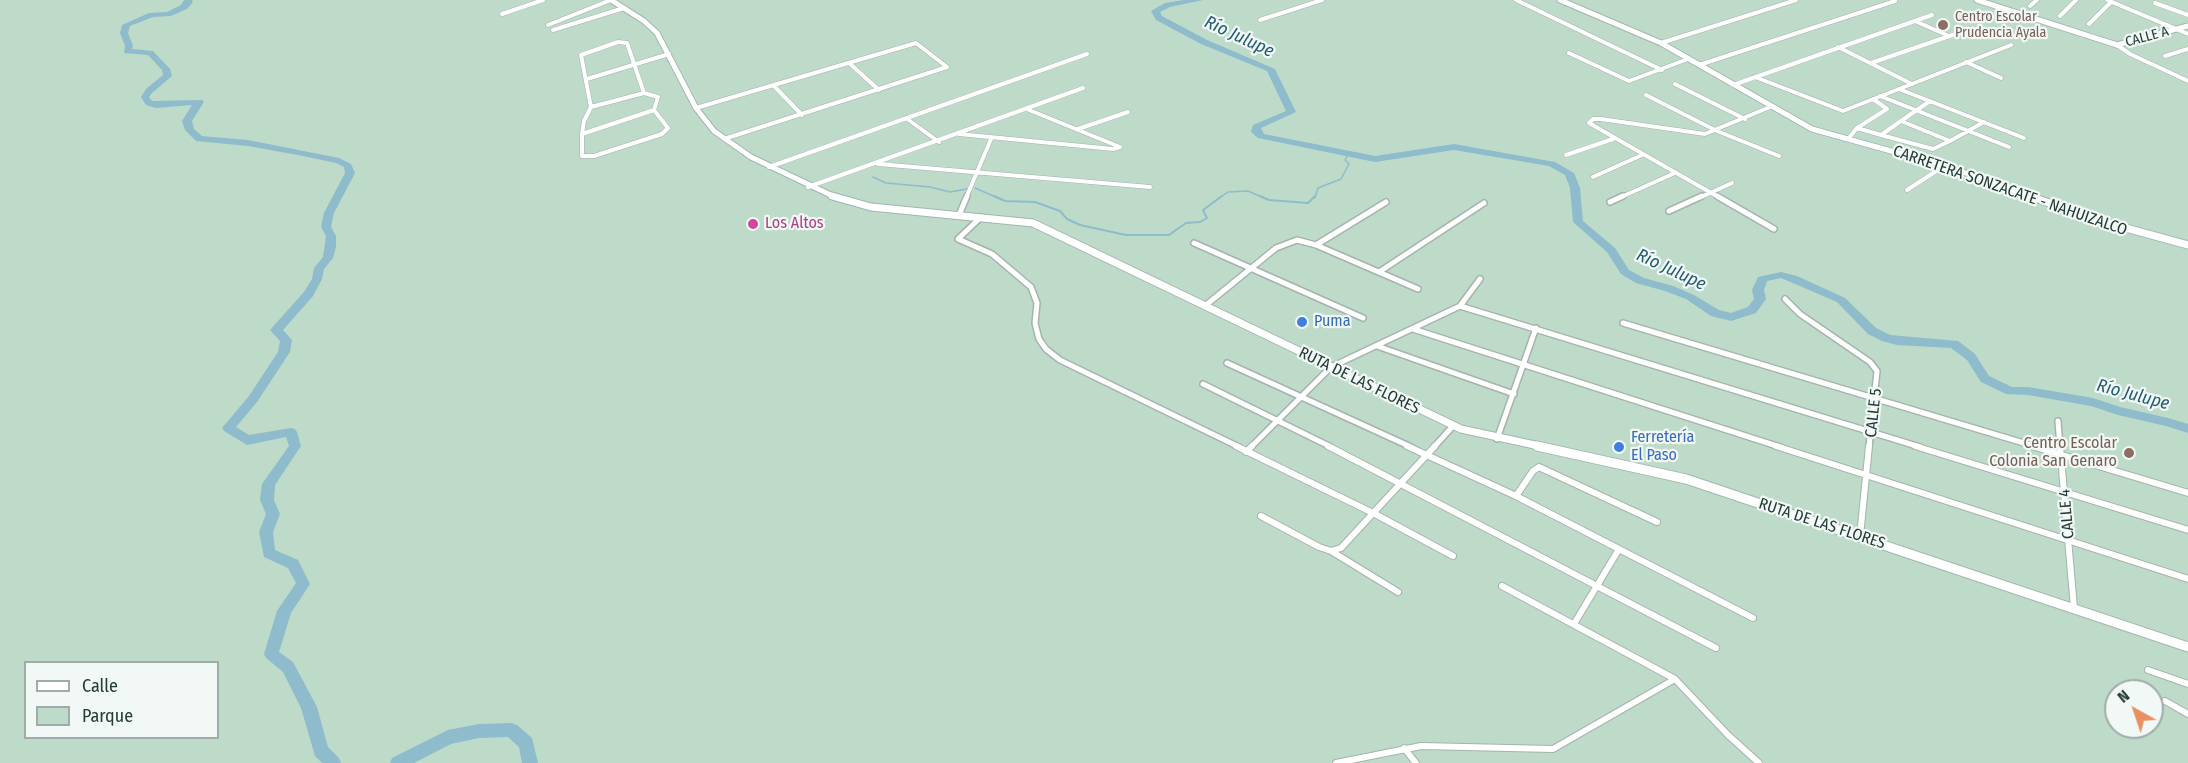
<!DOCTYPE html>
<meta charset="utf-8">
<style>
body{margin:0}
#map{position:relative;width:2188px;height:763px;overflow:hidden;background:#e2ebe8;font-family:"Fira Sans Condensed",sans-serif}
canvas{display:block}
.legend{position:absolute;left:24px;top:661px;width:195px;height:78px;box-sizing:border-box;background:#f2f8f6;border:2px solid #9facaa;margin:0;padding:8px 10px;list-style:none;font-size:18px;color:#233b37}
.legend li{display:flex;align-items:center;gap:12px;height:30px}
.legend b{width:30px;border:2px solid #9facaa}
.north{position:absolute;left:2104px;top:679px;width:60px;height:60px;box-sizing:border-box;background:#f2f8f6;border:2px solid #9facaa;border-radius:50%;rotate:320deg;font-size:16px;font-weight:700;line-height:24px;text-align:center;color:#233b37}
.north::after{content:'';display:block;margin:auto;width:21px;height:27px;background:#e89163;clip-path:polygon(50% 0,100% 100%,50% 72%,0 100%)}
</style>
<div id="map">
<canvas width="2188" height="763"></canvas>
<ul class="legend">
<li><b style="height:8px;background:#fff"></b>Calle</li>
<li><b style="height:16px;background:#bddbc8"></b>Parque</li>
</ul>
<div class="north">N</div>
</div>
<script>
const g = document.querySelector('canvas').getContext('2d');
g.lineJoin = 'round';
function fill(path, color) { g.fillStyle = color; g.fill(path, 'evenodd'); }
const poly = rows => new Path2D(rows.map(r => 'M' + r).join(''));
function stroke(path, color, width, dash) { g.strokeStyle = color; g.lineWidth = width; g.lineCap = dash ? 'butt' : 'round'; g.setLineDash(dash || []); g.stroke(path); }
function drawText(font, color, halo, rows, align = 'center') {
  g.font = font + ' "Fira Sans Condensed",sans-serif'; g.lineWidth = 4.5; g.setLineDash([]); g.textBaseline = 'middle'; g.strokeStyle = halo; g.fillStyle = color; for (const [text, x, y, turn = 0] of rows) {
    g.save(); g.translate(x, y); g.rotate((+turn || 0) * Math.PI / 180); g.textAlign = isNaN(turn) ? turn : align; if (halo) g.strokeText(text, 0, 0); g.fillText(text, 0, 0); g.restore();
  }
}
fill(poly([
 [0,0,2188,0,2188,763,0,763],
 [26,662,218,662,218,738,26,738],
 [2116,691,2152,691,2152,727,2116,727]
]), '#bddbc8');
stroke(poly([
 [873,177,886,183,930,187,950,192,967,189],
 [975,188,998,198],
 [1219,198,1228,192,1248,191,1264,198],
 [1315,198,1318,188,1341,179,1349,164,1345,160,1349,152]
]), '#8ebccc', 1.5);
stroke(poly([
 [994,196,1005,201,1035,202,1060,211,1067,219,1080,225,1126,235,1169,235,1186,223,1200,222,1207,218,1203,210,1222,196],
 [1260,196,1269,200,1308,203,1315,196]
]), '#8ebccc', 2);
fill(poly([
 [184,0,192,0,193,2,187,9,171,16,153,17,130,26,128,33,133,46,132,49,153,51,170,69,172,76,152,93,149,97,152,101,202,100,204,102,192,121,194,129,202,136,248,140,339,158,351,164,355,173,334,213,331,227,336,236,336,247,333,258,324,269,322,279,313,296,283,330,292,340,290,352,257,402,236,427,249,435,291,428,295,429,297,432,301,446,275,485,274,500,280,514,273,532,275,550,298,560,310,584,291,613,279,652,293,662,317,707,328,747,339,758,341,763,322,763,315,756,301,708,283,672,266,658,264,654,277,611,296,583,288,568,264,557,259,532,266,514,260,500,262,484,289,446,286,437,247,445,224,431,222,428,249,396,278,352,280,341,270,330,304,292,312,279,314,268,323,257,326,236,321,227,324,213,345,173,344,167,336,163,303,156,248,146,196,141,185,130,182,121,192,105,156,108,146,105,141,97,146,89,163,75,162,70,148,55,124,53,125,46,120,33,122,25,149,13,167,12,181,5,184,0],
 [1184,0,1203,0,1170,7,1160,12,1162,16,1207,40,1275,69,1296,112,1261,128,1264,134,1375,156,1454,144,1555,162,1574,173,1580,188,1583,221,1615,248,1629,270,1644,278,1673,286,1694,295,1719,310,1731,313,1748,307,1754,299,1752,290,1758,277,1781,272,1797,276,1845,298,1876,328,1890,335,1958,341,1975,354,1989,376,2012,387,2028,387,2093,398,2120,407,2168,418,2188,424,2188,433,2166,426,2118,415,2091,406,2028,395,2006,394,1981,382,1967,360,1951,348,1897,345,1882,341,1868,334,1837,302,1781,278,1767,281,1764,290,1766,299,1756,313,1731,321,1711,316,1686,299,1665,291,1636,283,1621,274,1607,252,1573,222,1570,188,1565,175,1549,166,1454,150,1375,162,1258,138,1251,132,1253,125,1286,111,1267,71,1201,44,1156,20,1151,11,1165,3,1184,0],
 [511,723,517,725,532,738,538,763,522,763,519,747,508,737,479,738,451,744,414,763,390,763,392,758,448,730,479,724,511,723]
]), '#8ebccc');
const streetFar2 = poly([
 [1516,0,1662,70],
 [2107,0,2188,34],
 [2155,3,2188,15],
 [2030,6,2037,0],
 [502,14,543,0],
 [2060,16,2076,0],
 [1260,20,1322,0],
 [1915,21,1949,36],
 [2089,24,2111,2],
 [548,25,611,0],
 [553,30,624,8],
 [618,42,627,43,644,93,591,107,581,55,618,42],
 [1661,43,1796,0],
 [2117,45,2130,54,2188,81],
 [1838,47,1912,84],
 [1569,53,1629,81,1688,59],
 [2165,56,2188,49],
 [1966,62,2001,78],
 [849,63,879,90],
 [1871,63,1970,29],
 [1699,65,1895,1],
 [1755,77,1843,111,2011,45],
 [587,79,669,54],
 [1675,84,1745,119],
 [1733,85,1932,15],
 [774,86,802,115],
 [1899,89,2024,138],
 [644,93,658,97,654,110],
 [1646,95,1717,131,1779,156],
 [1880,96,2009,147],
 [696,108,916,43,947,67,724,139],
 [654,110,668,128,662,134,594,156,582,156,582,134,654,110],
 [1029,110,1120,147],
 [906,118,939,142],
 [1901,121,1950,141,1933,149,1881,135,1901,121],
 [1901,121,1930,101],
 [1857,128,1881,135],
 [1078,129,1128,112],
 [582,134,584,121,591,107],
 [959,134,1113,149,1120,147],
 [1848,139,1857,128,1887,109,1873,99],
 [1950,141,1984,122],
 [1566,155,1613,139],
 [878,164,1150,187],
 [769,167,1087,54],
 [1593,177,1642,155],
 [808,187,1083,88],
 [1907,190,1944,166],
 [966,198,991,139],
 [1619,198,1675,173],
 [1699,198,1732,183],
 [1720,198,1589,123,1593,119,1601,119,1705,134,1770,107]
]);
const streetFar1 = poly([
 [1717,196,1774,229],
 [1610,202,1623,196],
 [1669,211,1702,196],
 [959,215,967,196],
 [981,217,958,239,992,254,1031,287,1037,303,1035,323,1039,339,1046,349,1060,360,1239,447],
 [1194,243,1363,318],
 [1316,245,1386,202],
 [1379,272,1484,203],
 [1785,299,1800,314,1870,362,1877,371,1869,447],
 [1206,305,1276,248,1297,240,1316,245,1418,289],
 [1460,306,1480,279],
 [1623,323,2037,447],
 [1413,329,1780,447],
 [1377,346,1514,394],
 [1227,363,1411,447],
 [1203,384,1331,447],
 [2058,421,2060,447],
 [1497,439,1536,328],
 [1251,447,1331,367,1460,306,1920,447],
 [1434,447,1453,426]
]);
const street = poly([
 [1236,446,1375,514,1453,556],
 [1328,446,1716,648],
 [1407,446,1516,496,1753,618],
 [1776,446,2188,579],
 [1915,446,2188,530],
 [2032,446,2188,493],
 [2060,446,2074,608],
 [1246,452,1252,446],
 [1516,496,1533,471,1539,467,1657,522],
 [1261,516,1319,547,1331,551,1341,548,1435,446],
 [1860,536,1869,446],
 [1331,551,1398,592],
 [1502,586,1675,679,1728,735,1759,763],
 [1574,624,1619,549],
 [2148,670,2188,684],
 [2165,701,2188,714],
 [1404,748,1416,763],
 [1336,763,1421,746,1553,749,1675,679]
]);
const secondaryFar2 = poly([
 [611,0,644,21,657,33,696,108,714,131,751,157,837,198],
 [1560,0,1661,43,1812,129,1952,168,2034,198],
 [1977,0,2117,45,2188,26]
]);
const secondaryFar1 = poly([
 [832,196,871,207,1033,223,1461,429,1544,447],
 [2030,196,2093,219,2188,245]
]);
const secondary = poly([
 [1537,446,1686,479,2188,647]
]);
stroke(streetFar2, '#a5b3af', 5);
stroke(streetFar1, '#a5b3af', 8);
stroke(street, '#a5b3af', 8);
stroke(secondaryFar2, '#a1b6b1', 7);
stroke(secondaryFar1, '#a1b6b1', 9);
stroke(secondary, '#a1b6b1', 11);
stroke(streetFar2, '#fff', 4);
stroke(streetFar1, '#fff', 5);
stroke(street, '#fff', 6);
stroke(secondaryFar2, '#fff', 5);
stroke(secondaryFar1, '#fff', 7);
stroke(secondary, '#fff', 9);
for (const [x, y, r, color] of [
 [1943,25,6,"#8d6e63"],
 [753,224,6,"#d1479c"],
 [1302,322,6,"#3f7fe0"],
 [1619,447,6,"#3f7fe0"],
 [2129,453,6,"#8d6e63"]
]) { const dot = new Path2D(); dot.arc(x, y, r, 0, 2 * Math.PI); g.fillStyle = color; g.fill(dot); stroke(dot, '#f2f8f6', 2); }
drawText('14px', '#785e54', '#f2f8f6', [
 ["Centro Escolar",1955,17],
 ["Prudencia Ayala",1955,33]
], 'left');
drawText('14px', '#233b37', '#f2f8f6', [
 ["CALLE A",2147,37,-15]
]);
drawText('16px', '#233b37', '#f2f8f6', [
 ["CARRETERA SONZACATE - NAHUIZALCO",2010,191,19],
 ["RUTA DE LAS FLORES",1359,381,26],
 ["CALLE 5",1874,413,-84],
 ["CALLE 4",2067,514,-95],
 ["RUTA DE LAS FLORES",1822,524,18]
]);
drawText('16px', '#b23c85', '#f2f8f6', [
 ["Los Altos",765,224]
], 'left');
drawText('16px', '#366cbe', '#f2f8f6', [
 ["Puma",1314,322],
 ["Ferretería",1631,438],
 ["El Paso",1631,456]
], 'left');
drawText('16px', '#785e54', '#f2f8f6', [
 ["Centro Escolar",2117,444],
 ["Colonia San Genaro",2117,462]
], 'right');
drawText('italic 18px', '#225d73', '#f2f8f6', [
 ["Río Julupe",1239,37,25],
 ["Río Julupe",1671,270,25],
 ["Río Julupe",2133,395,15]
]);
</script>
